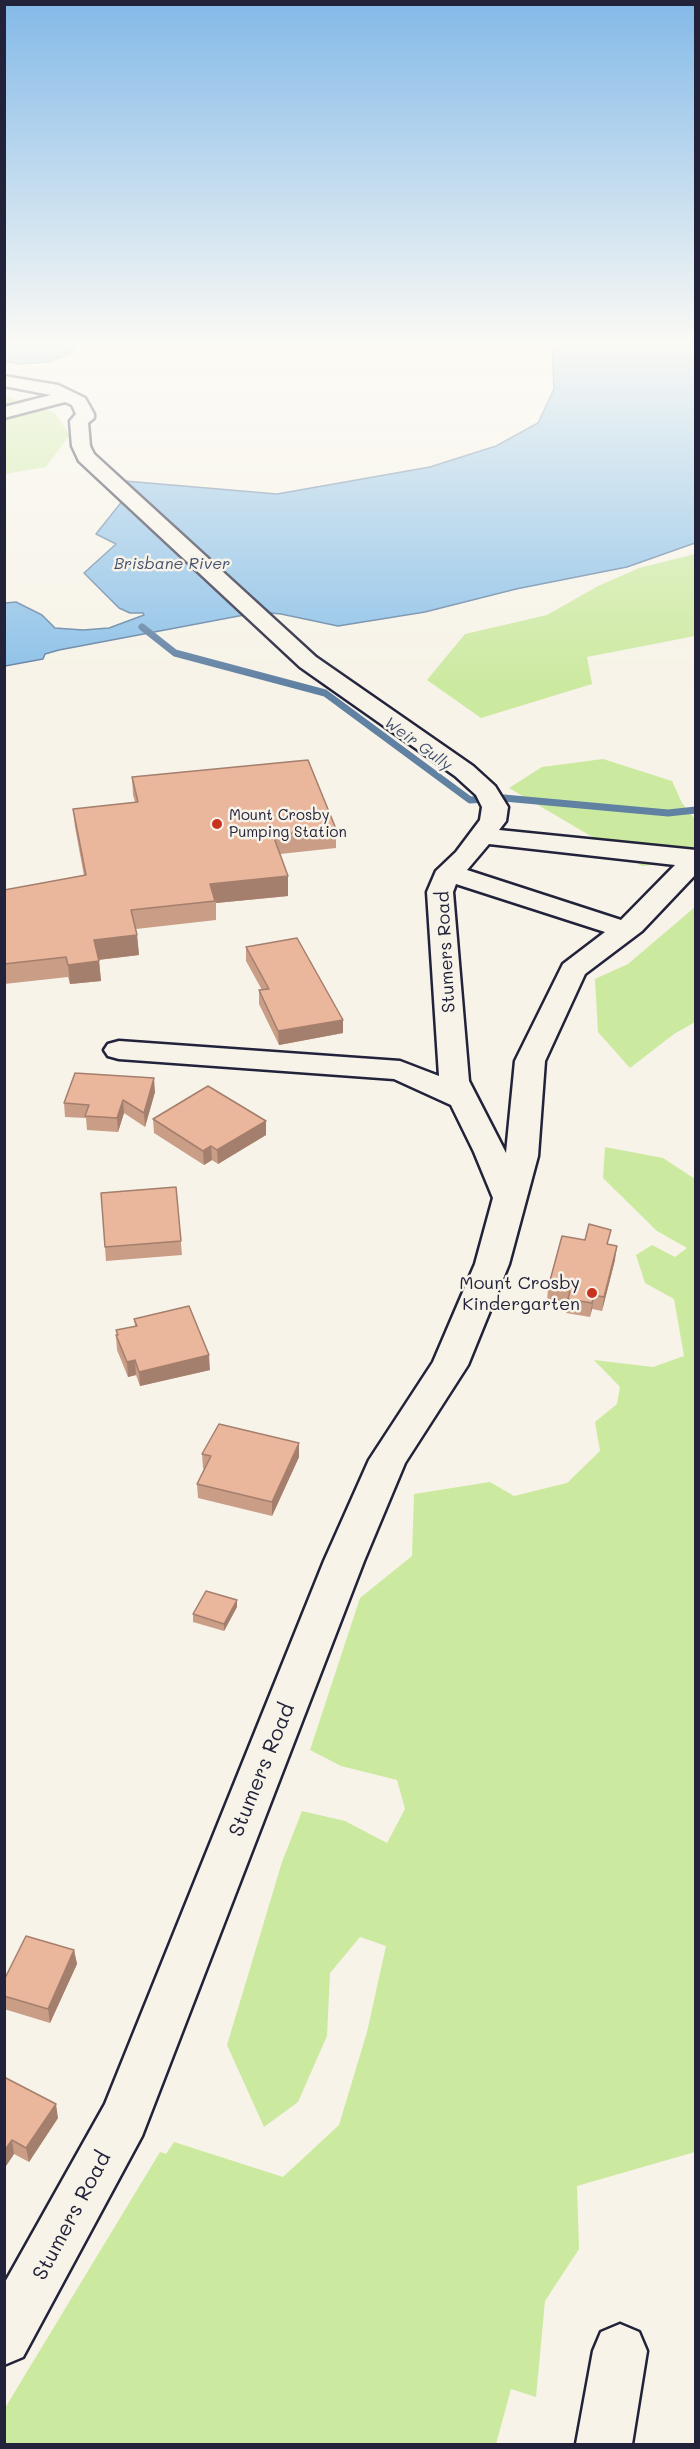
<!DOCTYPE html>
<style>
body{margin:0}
#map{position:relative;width:700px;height:2449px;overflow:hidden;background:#f7f3e8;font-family:Mali,sans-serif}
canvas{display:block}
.frame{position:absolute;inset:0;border:6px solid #22223b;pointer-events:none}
</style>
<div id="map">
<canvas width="700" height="2449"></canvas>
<div class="frame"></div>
</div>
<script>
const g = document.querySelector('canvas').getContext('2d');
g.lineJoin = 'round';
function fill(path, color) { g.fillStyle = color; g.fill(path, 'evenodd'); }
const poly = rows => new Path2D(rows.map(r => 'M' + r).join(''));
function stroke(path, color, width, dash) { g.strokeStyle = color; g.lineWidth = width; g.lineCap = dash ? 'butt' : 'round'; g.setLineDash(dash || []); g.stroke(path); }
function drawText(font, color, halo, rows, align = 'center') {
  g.font = font + ' Mali,sans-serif'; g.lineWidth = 5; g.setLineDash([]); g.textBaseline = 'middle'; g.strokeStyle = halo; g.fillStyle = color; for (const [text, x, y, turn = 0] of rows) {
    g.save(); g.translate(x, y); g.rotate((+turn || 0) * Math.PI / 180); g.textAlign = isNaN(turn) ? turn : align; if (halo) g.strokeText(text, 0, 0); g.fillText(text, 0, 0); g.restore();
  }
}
fill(poly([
 [5,396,54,412,70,435,46,467,5,474],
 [695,554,695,636,587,657,592,684,481,718,427,680,465,634,547,615,598,586,639,568],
 [603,759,672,781,682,803,695,819,695,860,642,866,509,788,542,767],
 [695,907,695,1022,674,1034,630,1068,598,1032,595,979,628,964],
 [605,1147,663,1158,695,1179,695,2152,577,2186,579,2249,545,2301,536,2397,511,2389,496,2444,5,2444,5,2408,160,2152,166,2154,174,2142,283,2177,339,2125,367,2032,386,1946,360,1937,330,1973,327,2036,298,2102,264,2127,227,2045,282,1862,302,1811,345,1821,387,1843,405,1809,397,1780,341,1766,310,1750,360,1598,412,1556,414,1494,490,1482,514,1496,567,1483,600,1451,595,1422,617,1404,620,1387,594,1360,653,1367,684,1356,674,1299,645,1283,636,1255,652,1245,675,1257,687,1248,657,1231,603,1178]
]), '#cce9a0');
const water = poly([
 [4,343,78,343,70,353,49,362,19,364,5,361,4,343],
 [552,343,695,343,695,543,627,567,516,589,425,612,338,626,281,614,260,612,59,650,45,654,43,659,5,666,5,603,16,602,42,615,55,628,83,630,109,628,144,615,143,613,130,613,119,608,84,573,116,544,96,534,123,500,119,483,125,481,277,494,430,467,496,446,538,423,554,389,552,343]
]);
fill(water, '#8bc0e8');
stroke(water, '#6181a3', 1.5);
stroke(poly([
 [142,627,175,653,325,693,470,800,504,798,668,813,696,810]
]), '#6181a3', 7);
const street = poly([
 [4,376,58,385,85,398,94,414,94,418,88,423,90,446,94,454,316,657,473,766,495,786,508,807,506,821,499,830,696,850,696,874,642,931,585,974,545,1061,538,1156,509,1264,468,1365,405,1463,364,1561,142,2136,23,2357,4,2365,4,2284,105,2104,324,1561,369,1460,433,1362,475,1264,493,1198,474,1152,451,1105,394,1079,119,1059,108,1056,104,1050,108,1044,119,1041,400,1061,439,1076,427,892,436,871,456,852,480,820,482,807,476,795,455,776,300,667,79,461,72,446,70,421,76,414,72,405,65,402,4,418,4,407,51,395,4,386,4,376],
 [489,844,675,865,621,920,467,870,489,844],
 [456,884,605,932,563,964,515,1061,506,1153,469,1081,453,892,456,884],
 [620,2324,639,2332,647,2351,632,2444,576,2444,593,2351,601,2332,620,2324]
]);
stroke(street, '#22223b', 5);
fill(street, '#f7f3e8');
fill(poly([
 [132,777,336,829,336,848,280,854,288,896,216,903,216,920,136,929,137,935,139,955,99,960,101,981,70,984,68,977,4,984,4,890,84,876,75,827,73,809,135,802,133,795],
 [246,947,343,1020,343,1033,279,1045,259,1004,259,990,262,990,246,961],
 [155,1092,145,1127,124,1113,118,1132,87,1130,86,1118,65,1117,64,1103],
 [153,1119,266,1135,218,1164,212,1160,204,1165,154,1133],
 [176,1187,182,1255,106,1261,101,1193],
 [609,1244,615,1260,602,1311,592,1309,590,1317,566,1313,567,1305,547,1302,548,1288],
 [134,1319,210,1370,140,1386,136,1375,128,1377,117,1350,116,1335,117,1335,116,1330,135,1326],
 [202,1454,299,1457,272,1516,198,1498,197,1484,204,1469,203,1468],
 [237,1600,237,1607,224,1631,193,1622,193,1614],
 [74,1950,77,1964,50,2023,4,2009,4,1980],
 [4,2077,58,2118,29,2162,14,2154,4,2169]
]), '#c99d86');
fill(poly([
 [288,876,288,896,216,903,210,884],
 [137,935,139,955,96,960,94,940],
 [99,961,101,981,70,984,68,965],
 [343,1020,343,1033,279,1045,278,1031],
 [154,1078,155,1092,145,1127,144,1113],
 [123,1100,124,1113,118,1132,117,1118],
 [266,1121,266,1135,218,1164,217,1150],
 [211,1146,212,1160,204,1165,203,1151],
 [617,1246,615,1260,602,1311,604,1297],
 [594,1295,592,1309,590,1317,592,1303],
 [209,1355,210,1370,140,1386,139,1372],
 [135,1360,136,1375,128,1377,127,1362],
 [299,1443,299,1457,272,1516,272,1502],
 [237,1600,237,1607,224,1631,224,1624],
 [74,1950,77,1964,50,2023,48,2009],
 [56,2104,58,2118,29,2162,26,2148],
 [12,2140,14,2154,4,2169,4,2151]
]), '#a47f6d');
const building = poly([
 [308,760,336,829,273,835,288,876,210,884,215,901,131,910,137,935,94,940,99,961,68,965,66,957,4,964,4,890,86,875,73,809,138,802,132,777,308,760],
 [297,938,343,1020,278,1031,259,990,269,989,246,947,297,938],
 [75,1073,154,1078,144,1113,123,1100,117,1118,85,1116,89,1105,64,1103,75,1073],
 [208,1086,266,1121,217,1150,211,1146,203,1151,153,1119,208,1086],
 [176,1187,181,1241,105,1247,101,1193,176,1187],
 [589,1224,611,1230,607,1244,617,1246,604,1297,594,1295,592,1303,568,1299,570,1291,548,1288,562,1236,585,1240,589,1224],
 [189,1306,209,1355,139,1372,135,1360,127,1362,116,1335,118,1335,116,1330,137,1326,134,1319,189,1306],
 [219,1424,299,1443,272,1502,197,1484,211,1456,202,1454,219,1424],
 [206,1591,237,1600,224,1624,193,1614,206,1591],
 [26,1936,74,1950,48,2009,4,1996,4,1980,26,1936],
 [4,2077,56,2104,26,2148,12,2140,4,2151,4,2077]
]);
fill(building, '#eab69c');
stroke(building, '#a47f6d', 1.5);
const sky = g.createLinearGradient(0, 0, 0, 686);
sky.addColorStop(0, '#83b9e8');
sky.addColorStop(0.5, '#fbfaf5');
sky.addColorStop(1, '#fbfaf500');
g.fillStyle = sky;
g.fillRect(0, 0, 700, 686);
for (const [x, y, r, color] of [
 [217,824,6,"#c8321e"],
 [592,1293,6,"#c8321e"]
]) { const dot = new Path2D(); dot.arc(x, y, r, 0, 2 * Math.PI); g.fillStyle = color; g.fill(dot); stroke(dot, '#f7f3e8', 2); }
drawText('15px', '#22223b', '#f7f3e8', [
 ["Mount Crosby",229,815],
 ["Pumping Station",229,832]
], 'left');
drawText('italic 16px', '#42516f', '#f7f3e8', [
 ["Brisbane River",172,564],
 ["Weir Gully",418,744,36]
]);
drawText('18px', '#22223b', '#f7f3e8', [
 ["Stumers Road",446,952,-93]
]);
drawText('18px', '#22223b', '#f7f3e8', [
 ["Mount Crosby",580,1283],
 ["Kindergarten",580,1304]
], 'right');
drawText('21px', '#22223b', '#f7f3e8', [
 ["Stumers Road",262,1770,-68],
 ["Stumers Road",72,2216,-62]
]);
</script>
